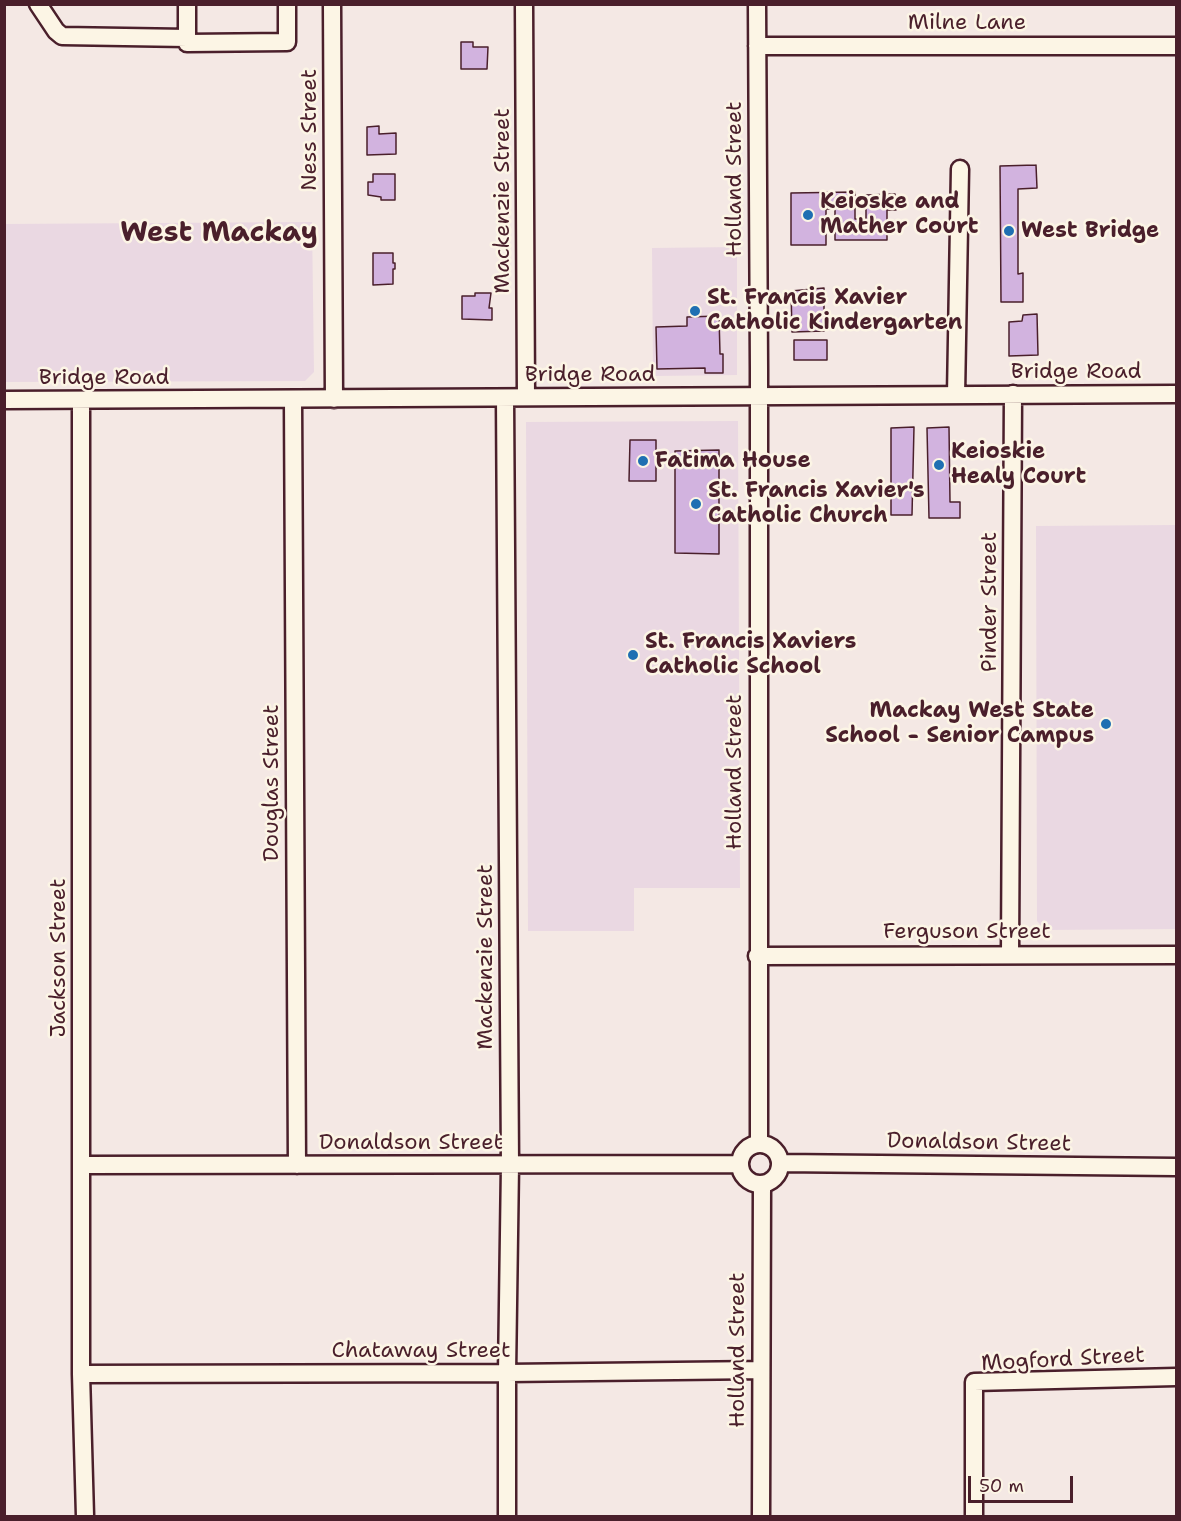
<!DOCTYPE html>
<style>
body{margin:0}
#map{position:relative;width:1181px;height:1521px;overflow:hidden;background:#f4e8e4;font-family:"Shantell Sans",sans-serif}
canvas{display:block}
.frame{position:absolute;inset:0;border:6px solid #4a1f2b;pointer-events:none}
.scale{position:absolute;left:968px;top:1476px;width:105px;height:27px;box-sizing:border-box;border:3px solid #4a1f2b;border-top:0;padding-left:8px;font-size:18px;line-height:21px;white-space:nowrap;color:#4a1f2b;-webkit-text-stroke:4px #fcf5e5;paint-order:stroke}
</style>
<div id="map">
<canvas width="1181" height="1521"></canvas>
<div class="frame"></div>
<div class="scale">50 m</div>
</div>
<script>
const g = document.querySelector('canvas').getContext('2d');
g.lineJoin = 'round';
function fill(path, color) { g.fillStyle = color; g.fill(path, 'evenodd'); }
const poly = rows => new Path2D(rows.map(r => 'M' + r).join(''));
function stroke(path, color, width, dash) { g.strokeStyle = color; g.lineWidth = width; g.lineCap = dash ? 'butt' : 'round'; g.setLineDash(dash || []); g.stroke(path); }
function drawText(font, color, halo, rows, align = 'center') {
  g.font = font + ' "Shantell Sans",sans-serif'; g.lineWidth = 5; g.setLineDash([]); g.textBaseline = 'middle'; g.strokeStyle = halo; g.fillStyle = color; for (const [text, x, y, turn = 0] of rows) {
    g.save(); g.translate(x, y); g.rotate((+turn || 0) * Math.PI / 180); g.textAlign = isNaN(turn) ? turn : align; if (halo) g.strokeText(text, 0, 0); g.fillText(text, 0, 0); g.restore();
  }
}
fill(poly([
 [312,222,314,372,305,381,5,382,5,224],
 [737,247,737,375,653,376,652,248],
 [738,421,740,888,634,888,634,931,528,931,526,422],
 [1176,525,1176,929,1045,930,1037,921,1036,526]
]), '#ead8e2');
const building = poly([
 [461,42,473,42,473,47,488,47,487,69,461,69,461,42],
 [379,126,379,134,396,133,396,154,367,155,367,127,379,126],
 [1036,165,1037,188,1018,189,1018,274,1023,273,1023,302,1001,302,1000,166,1036,165],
 [373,174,395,174,395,200,381,200,381,197,368,195,368,182,373,182,373,174],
 [855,192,855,219,866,219,866,195,895,194,896,210,887,210,887,240,835,240,835,209,826,209,826,245,791,245,791,193,855,192],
 [373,253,393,253,393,263,395,263,395,269,393,269,393,284,373,285,373,253],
 [824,288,824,331,792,332,791,291,824,288],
 [475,293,491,293,489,308,492,308,492,320,462,319,462,296,475,296,475,293],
 [1037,314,1038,355,1009,356,1009,322,1022,321,1023,315,1037,314],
 [719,316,720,354,723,354,723,373,705,373,705,368,657,369,656,327,687,326,687,317,719,316],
 [794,340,827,340,827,360,794,360,794,340],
 [914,427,912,515,891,515,891,428,914,427],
 [949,427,950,502,960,502,960,518,929,518,927,428,949,427],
 [630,440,656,440,656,481,629,481,630,440],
 [719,450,719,554,675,553,675,451,719,450]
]);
fill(building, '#d2b3df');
stroke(building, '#4a1f2b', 1.5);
const minor = poly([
 [38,4,56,31,62,36,187,38],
 [187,4,187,43,287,42,287,4],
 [332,4,334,399],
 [524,4,526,397],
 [757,4,759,369,759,1144],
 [757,46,1176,46],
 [956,395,960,169],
 [505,398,510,1165,507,1373,507,1516],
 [4,400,1176,394],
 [81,400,81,1374,85,1516],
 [293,400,297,1165],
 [1010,955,1013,394],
 [757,956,1176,955],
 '740 1164a20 20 0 1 1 40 0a20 20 0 1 1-40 0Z',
 [780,1163,1176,1167],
 [82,1165,740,1164],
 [81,1374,507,1373,760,1370],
 [761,1516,762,1184],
 [974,1516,974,1382,1176,1377]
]);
stroke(minor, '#4a1f2b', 21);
stroke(minor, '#fcf5e5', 16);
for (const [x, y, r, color] of [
 [808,215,6,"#1f6fb2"],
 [1009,231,6,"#1f6fb2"],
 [695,311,6,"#1f6fb2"],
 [643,461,6,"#1f6fb2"],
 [939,465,6,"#1f6fb2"],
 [696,504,6,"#1f6fb2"],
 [633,655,6,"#1f6fb2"],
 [1106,724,6,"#1f6fb2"]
]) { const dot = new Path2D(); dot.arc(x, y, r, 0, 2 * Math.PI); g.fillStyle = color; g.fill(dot); stroke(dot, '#fcf5e5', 2); }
drawText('22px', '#4a1f2b', '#fcf5e5', [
 ["Milne Lane",967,23],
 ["Ness Street",310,130,-90],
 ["Holland Street",735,179,-90],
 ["Mackenzie Street",503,201,-90],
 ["Bridge Road",1076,372],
 ["Bridge Road",590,375],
 ["Bridge Road",104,378],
 ["Pinder Street",990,602,-90],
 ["Holland Street",735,772,-90],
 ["Douglas Street",272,783,-90],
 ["Ferguson Street",967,932],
 ["Mackenzie Street",486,957,-90],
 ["Jackson Street",59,958,-90],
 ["Donaldson Street",411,1143],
 ["Donaldson Street",979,1143,1],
 ["Holland Street",738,1350,-90],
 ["Chataway Street",421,1351],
 ["Mogford Street",1063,1360,-3]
]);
drawText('bold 22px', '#4a1f2b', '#fcf5e5', [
 ["Keioske and",820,202],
 ["Mather Court",820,227],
 ["West Bridge",1021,231],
 ["St. Francis Xavier",707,298],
 ["Catholic Kindergarten",707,323],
 ["Keioskie",951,452],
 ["Healy Court",951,477],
 ["Fatima House",655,461],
 ["St. Francis Xavier's",708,491],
 ["Catholic Church",708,516],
 ["St. Francis Xaviers",645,642],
 ["Catholic School",645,667],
 ["Mackay West State",1094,711,"right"],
 ["School - Senior Campus",1094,736,"right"]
], 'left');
drawText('bold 28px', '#4a1f2b', '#fcf5e5', [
 ["West Mackay",219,234]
]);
</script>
